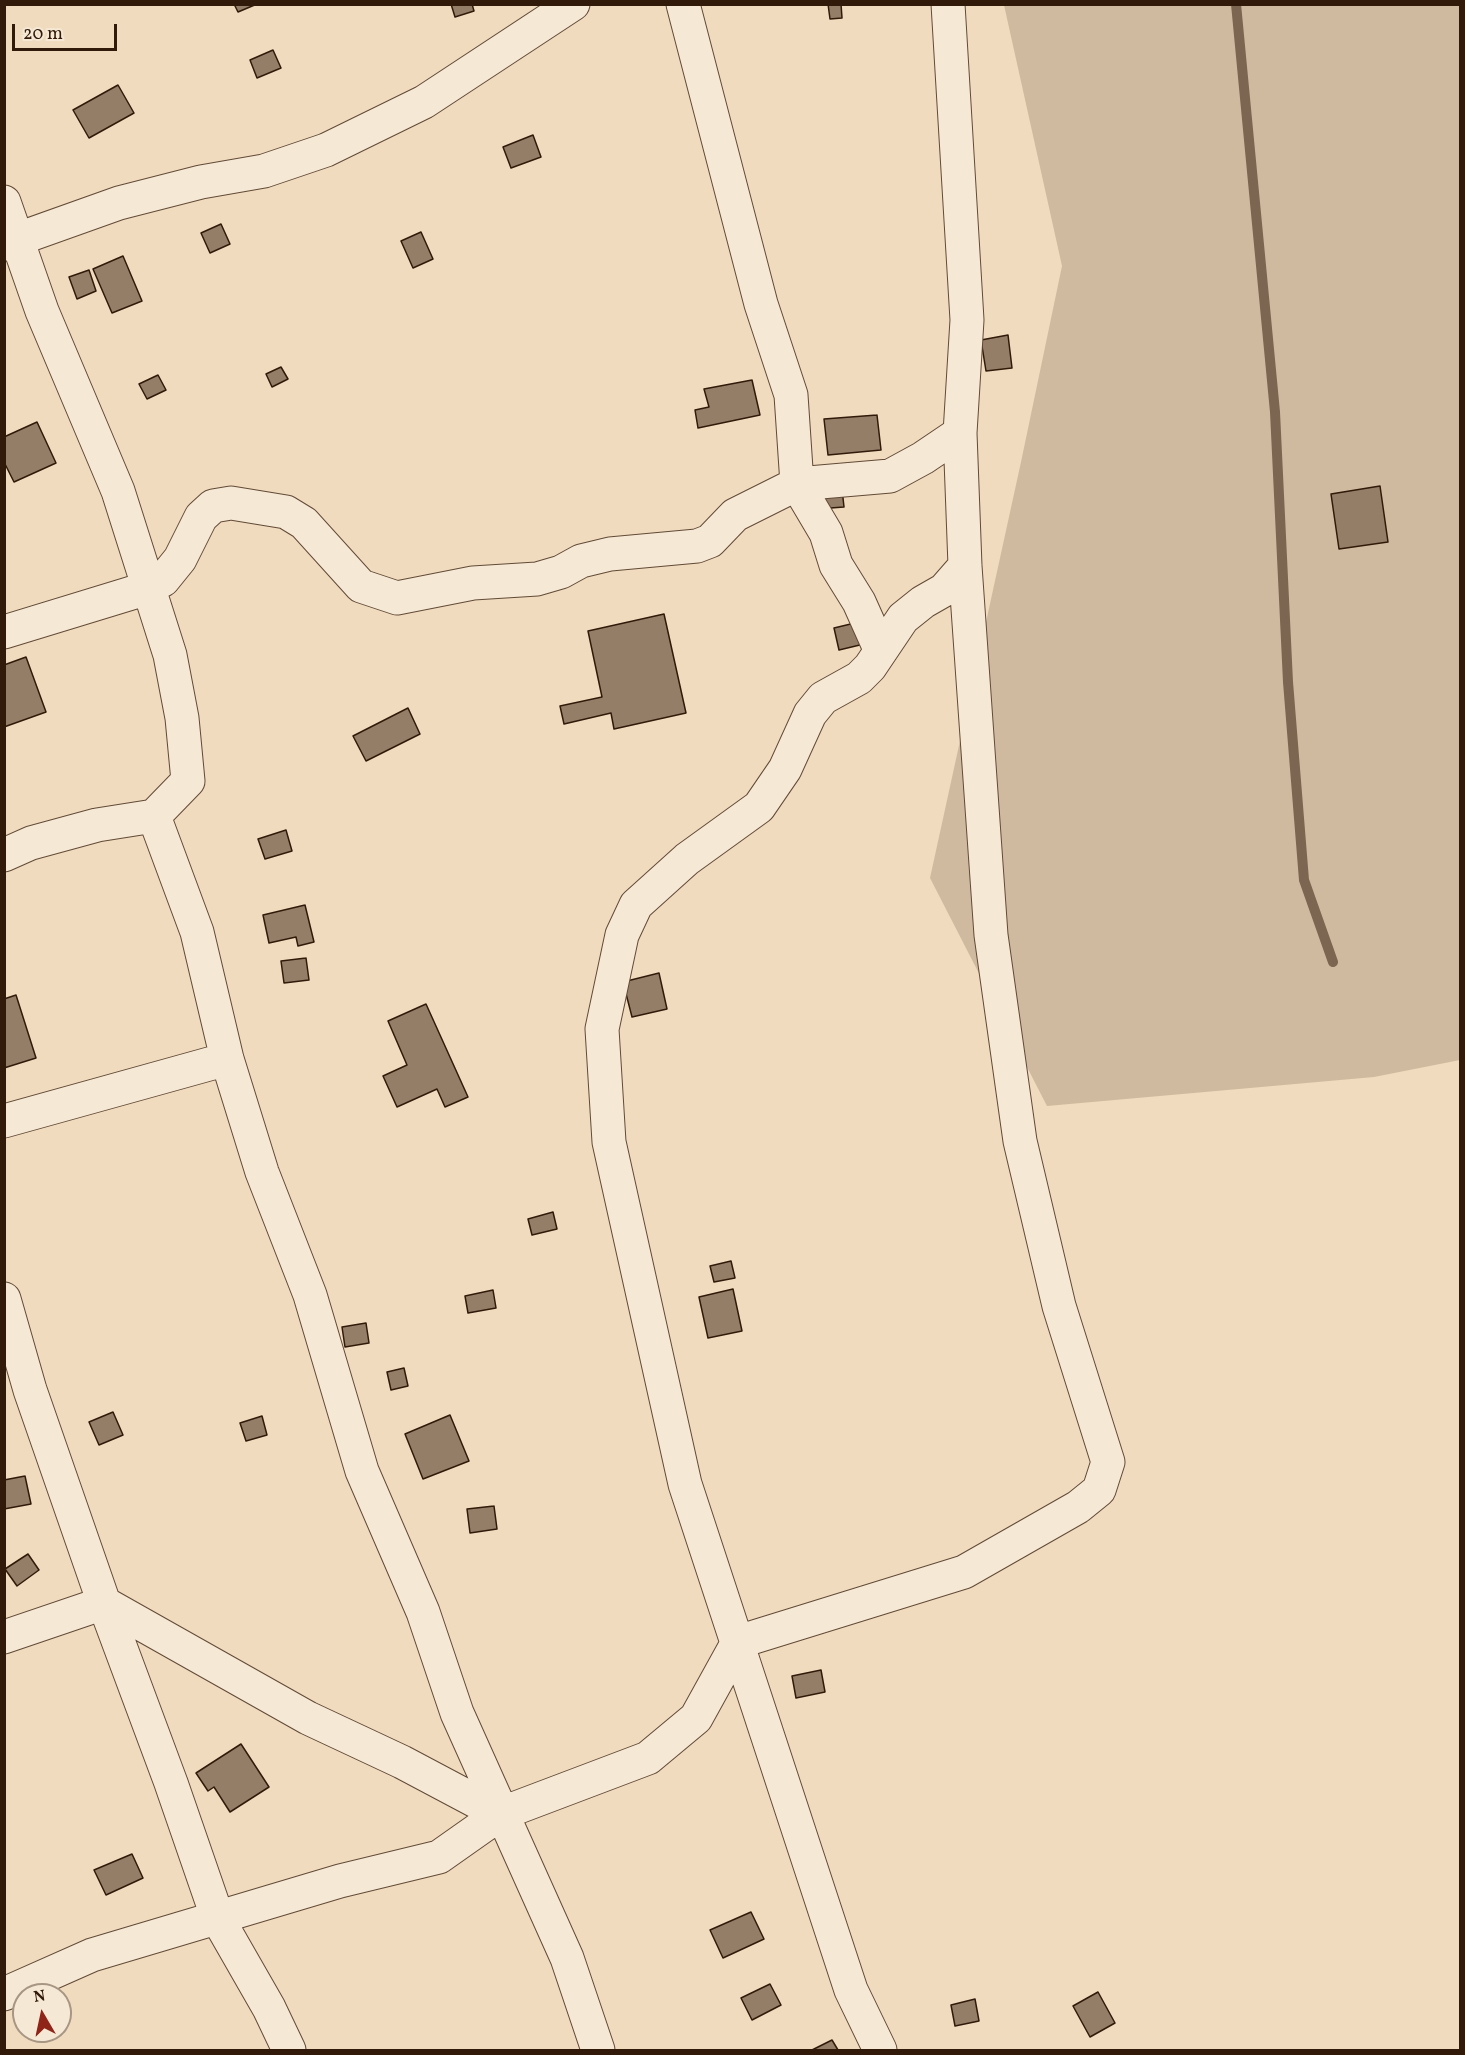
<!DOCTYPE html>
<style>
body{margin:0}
#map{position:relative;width:1465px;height:2055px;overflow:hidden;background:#f0dbbe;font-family:Vollkorn,serif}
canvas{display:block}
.frame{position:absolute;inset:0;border:6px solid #321a0a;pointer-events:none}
.north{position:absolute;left:12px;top:1983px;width:60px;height:60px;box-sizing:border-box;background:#f5e8d5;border:2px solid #a79684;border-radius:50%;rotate:351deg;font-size:16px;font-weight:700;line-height:24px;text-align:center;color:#321a0a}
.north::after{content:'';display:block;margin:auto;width:21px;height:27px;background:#8f2418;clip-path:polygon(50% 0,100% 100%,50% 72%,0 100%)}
.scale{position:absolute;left:12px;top:24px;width:105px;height:27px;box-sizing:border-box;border:3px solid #321a0a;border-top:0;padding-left:8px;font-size:18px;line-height:21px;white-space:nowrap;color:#321a0a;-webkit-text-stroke:4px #f5e8d5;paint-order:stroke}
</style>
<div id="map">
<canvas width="1465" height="2055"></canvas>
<div class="frame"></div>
<div class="north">N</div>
<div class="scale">20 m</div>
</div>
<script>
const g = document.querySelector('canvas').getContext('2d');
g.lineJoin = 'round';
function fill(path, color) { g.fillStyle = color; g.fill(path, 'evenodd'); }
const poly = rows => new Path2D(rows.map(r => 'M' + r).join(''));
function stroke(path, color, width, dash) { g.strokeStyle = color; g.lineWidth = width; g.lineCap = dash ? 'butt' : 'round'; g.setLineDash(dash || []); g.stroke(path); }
fill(poly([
 [1004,5,1460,5,1460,1060,1374,1077,1047,1106,930,878,1021,462,1062,266]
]), '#d0ba9f');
stroke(poly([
 [1236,4,1275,412,1288,682,1304,880,1333,962]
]), '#7d6651', 10);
const building = poly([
 [234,4,257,4,238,12,234,4],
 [451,4,472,4,474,11,455,17,451,4],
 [828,4,841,4,842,18,830,19,828,4],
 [273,50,281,68,257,78,250,60,273,50],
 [118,85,134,113,89,138,73,110,118,85],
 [533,135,541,157,511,168,503,147,533,135],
 [221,224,230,244,210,253,201,233,221,224],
 [421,232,433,259,413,268,401,241,421,232],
 [123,256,142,301,112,313,93,269,123,256],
 [89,270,96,291,77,299,69,277,89,270],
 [1008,335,1012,368,986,371,981,340,1008,335],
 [281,367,288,379,272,387,266,374,281,367],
 [158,375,166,390,147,399,139,384,158,375],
 [752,380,760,415,698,428,695,410,709,407,704,389,752,380],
 [877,415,881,450,828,455,824,419,877,415],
 [37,422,56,463,14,482,4,462,4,437,37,422],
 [1380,486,1388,542,1339,549,1331,494,1380,486],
 [842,489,844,507,817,509,814,492,842,489],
 [664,614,686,713,614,729,611,713,564,724,560,706,602,697,588,631,664,614],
 [859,622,864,644,839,650,834,628,859,622],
 [26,657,46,712,4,727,4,665,26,657],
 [408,708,420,734,366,761,353,736,408,708],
 [286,830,292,851,265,859,258,839,286,830],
 [305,905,314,942,298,946,296,937,269,943,263,915,305,905],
 [306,958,309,980,284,983,281,961,306,958],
 [659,973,667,1009,632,1017,623,982,659,973],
 [16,995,36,1058,4,1068,4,999,16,995],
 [426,1004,468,1097,445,1107,437,1089,397,1107,383,1076,407,1065,388,1021,426,1004],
 [553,1212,557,1229,532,1235,528,1219,553,1212],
 [731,1261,735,1278,714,1282,710,1266,731,1261],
 [733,1289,742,1331,708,1338,699,1297,733,1289],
 [493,1290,496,1308,468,1313,465,1296,493,1290],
 [366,1323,369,1343,345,1347,342,1327,366,1323],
 [404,1368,408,1386,391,1390,387,1372,404,1368],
 [113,1412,123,1435,99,1445,89,1422,113,1412],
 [450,1415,469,1461,423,1479,405,1434,450,1415],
 [262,1416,267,1435,246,1441,240,1423,262,1416],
 [25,1476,31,1504,4,1509,4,1480,25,1476],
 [494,1506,497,1529,470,1533,467,1509,494,1506],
 [28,1554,39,1570,17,1586,5,1569,28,1554],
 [821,1670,825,1692,796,1698,792,1676,821,1670],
 [241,1744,269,1787,230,1812,214,1787,208,1791,196,1773,241,1744],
 [132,1854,143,1878,106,1895,94,1870,132,1854],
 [751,1912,764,1939,723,1958,710,1930,751,1912],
 [770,1984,781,2005,752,2020,741,1998,770,1984],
 [1098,1992,1115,2023,1090,2037,1073,2006,1098,1992],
 [975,1999,979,2021,955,2026,951,2005,975,1999],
 [832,2040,838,2050,812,2050,832,2040]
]);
fill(building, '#957e68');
stroke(building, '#321a0a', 1.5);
const street = poly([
 [683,4,761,304,791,395,797,484,826,533,836,565,859,602,880,649],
 [4,202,42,311,118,491,170,655,182,718,188,781,154,816,197,932,227,1059,262,1172,310,1295,362,1471,423,1612,457,1713,567,1958,598,2050],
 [4,244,119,203,201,182,264,171,326,150,424,102,573,4],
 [4,632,148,588,163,580,180,559,201,517,213,506,231,503,286,512,304,523,361,586,397,598,473,583,537,579,561,572,581,561,610,554,697,546,710,541,735,515,797,484,890,476,923,458,960,433],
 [4,855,31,843,97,825,154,816],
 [4,1121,227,1059],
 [4,1299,30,1390,104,1603,171,1783,218,1919,269,2008,289,2050],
 [4,1637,104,1603,308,1718,402,1762,500,1814],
 [4,1994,92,1955,340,1881,439,1857,500,1814,648,1758,696,1718,738,1642,964,1572,1078,1507,1099,1490,1108,1462,1059,1306,1020,1141,991,935,965,566,960,433,967,320,948,4],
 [880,2050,851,1990,685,1484,609,1142,602,1029,622,935,636,905,687,859,759,807,785,769,810,714,823,698,859,678,870,667,903,618,923,602,944,590,965,566]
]);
stroke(street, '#624a37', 35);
stroke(street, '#f5e8d5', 33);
</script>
